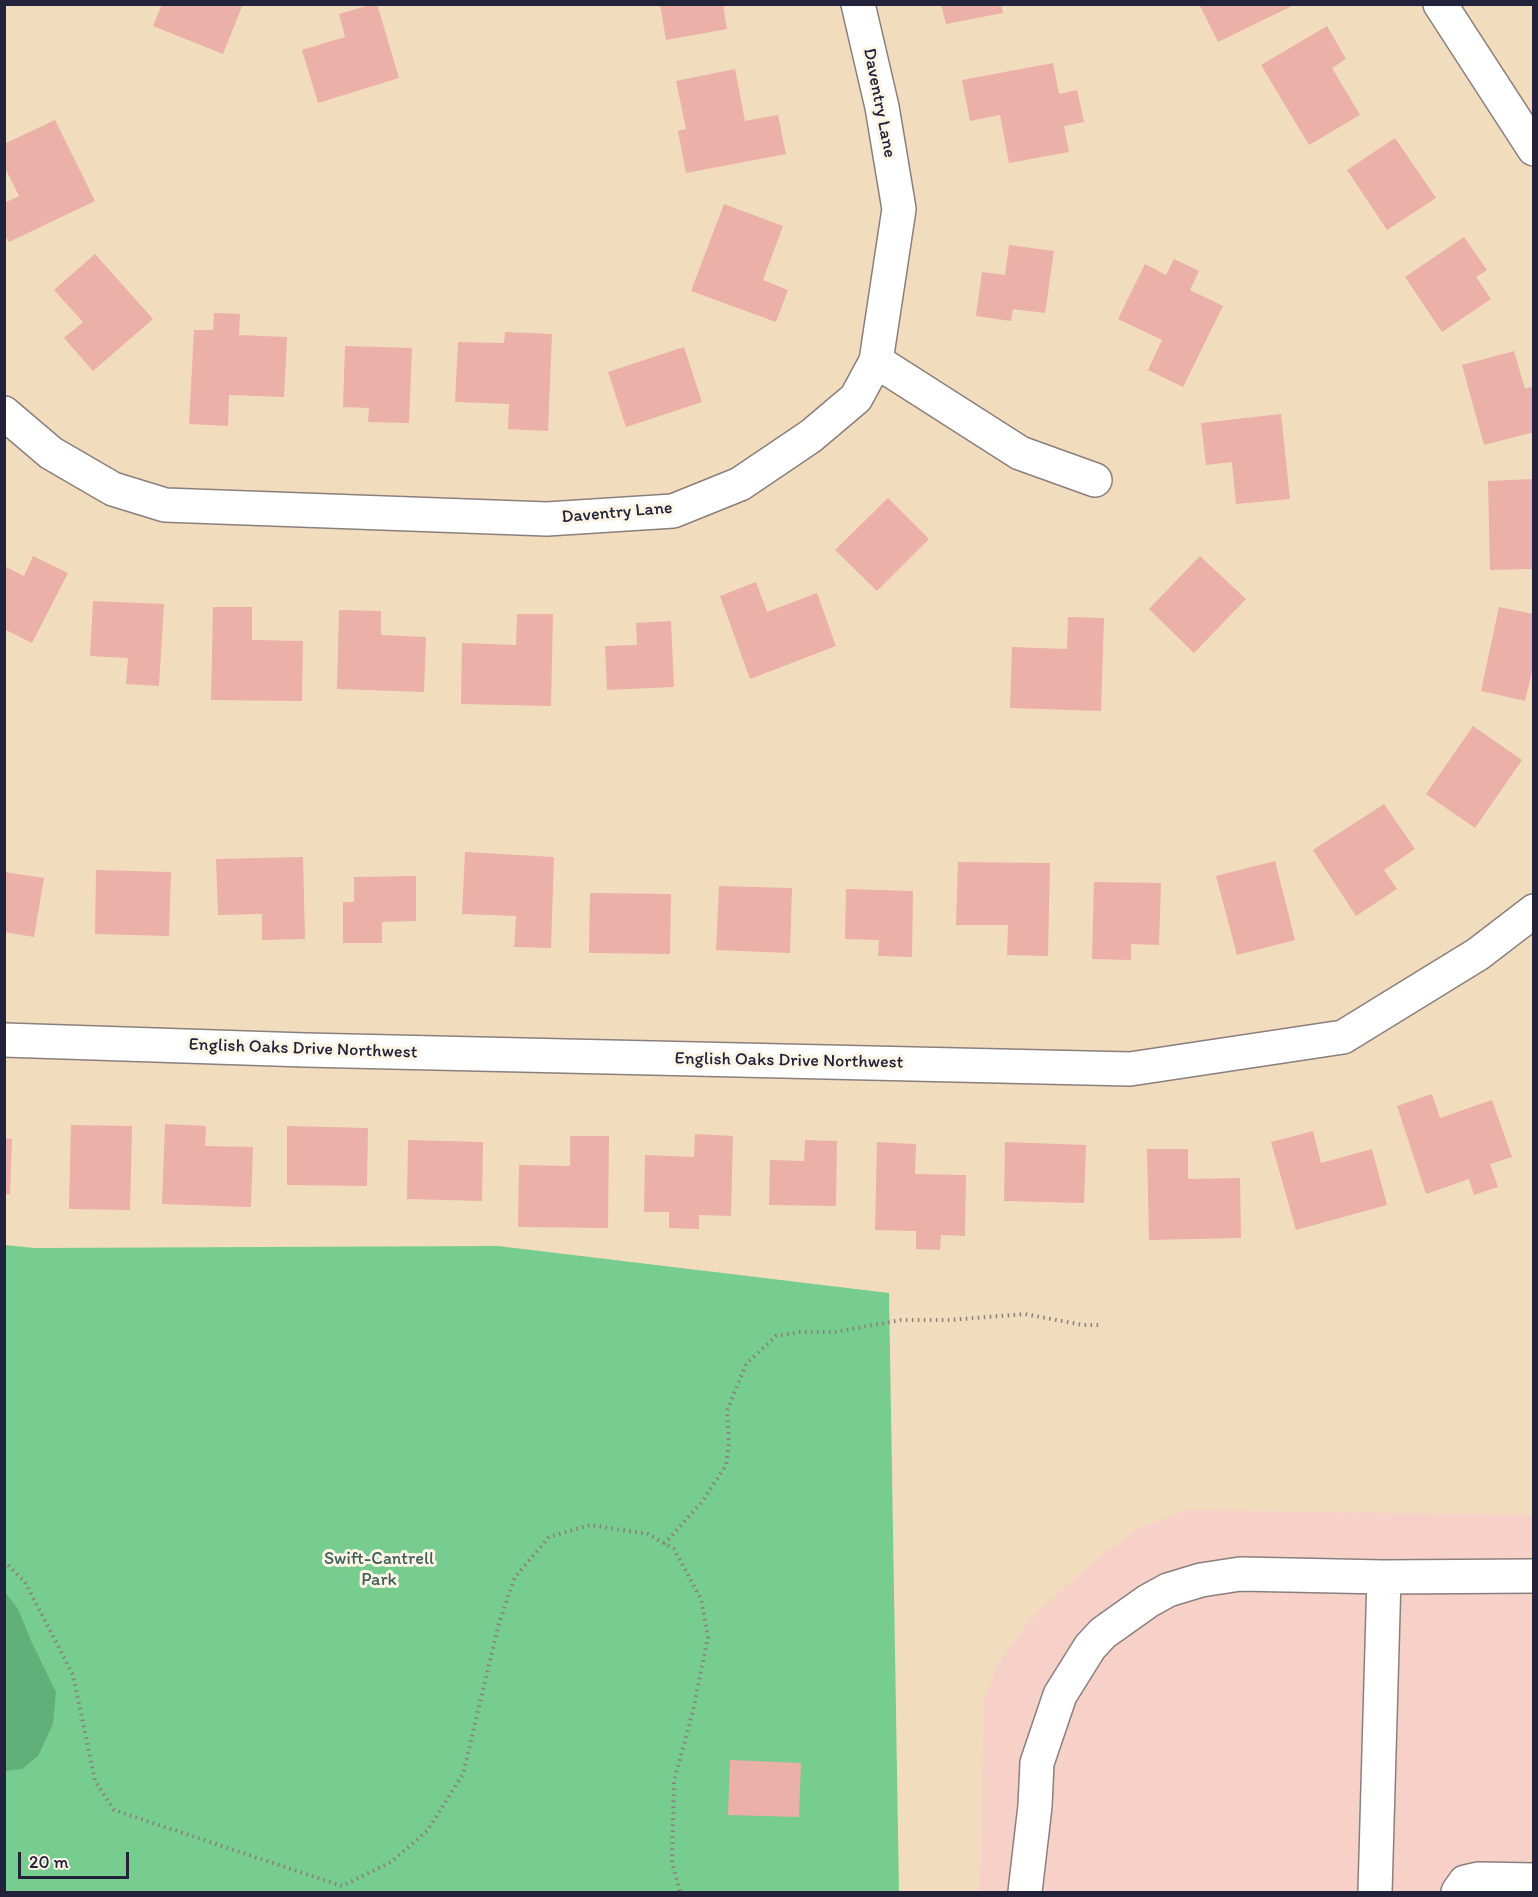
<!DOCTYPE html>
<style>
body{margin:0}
#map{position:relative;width:1538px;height:1897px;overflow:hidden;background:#f2dcbe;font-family:Itim,sans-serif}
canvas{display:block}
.frame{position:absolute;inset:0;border:6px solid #22223b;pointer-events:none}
.scale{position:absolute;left:18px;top:1852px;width:111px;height:27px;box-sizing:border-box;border:3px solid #22223b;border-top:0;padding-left:8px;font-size:18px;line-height:21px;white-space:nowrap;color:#22223b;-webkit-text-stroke:4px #fcf5e5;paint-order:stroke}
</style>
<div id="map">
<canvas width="1538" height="1897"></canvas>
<div class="frame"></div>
<div class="scale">20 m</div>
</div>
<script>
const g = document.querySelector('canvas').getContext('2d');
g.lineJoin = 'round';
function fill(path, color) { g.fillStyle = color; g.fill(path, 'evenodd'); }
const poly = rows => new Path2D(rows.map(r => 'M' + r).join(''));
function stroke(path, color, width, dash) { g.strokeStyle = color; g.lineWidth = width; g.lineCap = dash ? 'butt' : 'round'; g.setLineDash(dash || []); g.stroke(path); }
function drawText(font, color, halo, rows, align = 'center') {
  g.font = font + ' Itim,sans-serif'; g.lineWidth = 6; g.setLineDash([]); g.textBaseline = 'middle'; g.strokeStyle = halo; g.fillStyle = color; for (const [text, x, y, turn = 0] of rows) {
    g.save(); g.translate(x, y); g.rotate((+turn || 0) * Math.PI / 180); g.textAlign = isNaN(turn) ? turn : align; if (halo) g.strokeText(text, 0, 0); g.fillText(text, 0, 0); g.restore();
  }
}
fill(poly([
 [1184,1510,1533,1515,1533,1892,980,1892,984,1701,998,1664,1035,1614,1097,1559,1136,1530]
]), '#f7d1c8');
fill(poly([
 [5,1245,35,1248,498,1246,889,1293,899,1892,5,1892]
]), '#77cc90');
fill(poly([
 [4,1591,18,1609,32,1643,56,1692,53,1724,38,1756,22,1769,5,1771]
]), '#61b07a');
fill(poly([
 [162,4,243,4,223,54,153,26],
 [373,4,377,4,399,78,318,103,302,50,345,37,339,14],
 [660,4,723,4,727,29,666,40],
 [941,4,1001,4,1003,13,946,24],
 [1199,4,1296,4,1218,42],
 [1327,26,1346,59,1332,68,1360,115,1309,145,1261,65],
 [1053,63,1059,94,1077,90,1084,122,1064,126,1069,152,1009,163,1000,115,970,121,962,80],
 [735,69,745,121,778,115,786,154,686,173,678,131,686,129,676,81],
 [55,120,95,201,9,242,4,234,4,203,19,196,4,166,4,144],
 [1395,138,1436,198,1387,230,1347,170],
 [724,204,783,226,763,280,788,290,776,322,691,291],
 [1464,237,1487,270,1476,277,1491,299,1442,332,1405,277],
 [1009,245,1054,251,1045,313,1013,309,1011,321,976,316,982,272,1005,275],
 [95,254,153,319,93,371,64,338,83,322,54,290],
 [1174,259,1199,271,1190,290,1223,306,1183,387,1148,370,1162,340,1118,319,1145,264,1166,275],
 [214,313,240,314,239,335,287,337,284,397,229,395,228,426,189,424,194,330,213,330],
 [505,332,552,334,548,431,508,429,509,404,455,402,458,342,504,343],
 [345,346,412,348,409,423,368,422,369,408,343,407],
 [684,347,702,402,626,427,608,372],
 [1514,351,1525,389,1534,386,1534,432,1484,445,1462,365],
 [1281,414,1290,499,1236,504,1232,462,1206,465,1201,423],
 [1534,479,1534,569,1490,570,1488,481],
 [888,498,929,539,877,591,835,550],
 [33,556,68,573,32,643,4,629,4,566,24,576],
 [1200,556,1246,599,1194,653,1149,609],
 [756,582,767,612,817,593,836,646,750,679,720,596],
 [93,601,164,604,159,686,126,684,128,658,90,656],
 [213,607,252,607,252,640,303,641,302,701,211,700],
 [1499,607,1534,614,1534,663,1525,701,1481,691],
 [339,610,381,611,381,635,426,637,424,692,337,689],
 [517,614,553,614,551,706,461,704,462,643,516,645],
 [1068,617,1104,618,1101,711,1010,708,1012,647,1067,649],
 [671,621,674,687,607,690,605,646,637,645,636,623],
 [1473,726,1522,760,1475,828,1426,794],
 [1384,804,1415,849,1384,870,1397,889,1356,916,1313,850],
 [465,852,554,857,551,948,514,947,516,916,462,914],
 [303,857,305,939,262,940,262,914,218,915,216,859],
 [1275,861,1295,940,1237,955,1216,876],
 [958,862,1050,863,1048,956,1007,955,1008,925,956,925],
 [96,870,171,872,169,936,95,934],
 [4,872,44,878,34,937,4,932],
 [416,876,416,921,382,922,382,943,343,943,343,902,354,902,354,877],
 [1094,882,1161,883,1159,945,1131,944,1131,960,1092,959],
 [719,886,792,888,790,953,716,950],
 [846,889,913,891,912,957,878,956,879,940,845,939],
 [590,893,671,894,670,954,589,953],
 [1432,1094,1440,1118,1492,1100,1512,1157,1490,1164,1498,1187,1474,1195,1469,1179,1426,1194,1397,1106],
 [165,1124,206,1126,205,1146,253,1147,251,1207,162,1204],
 [71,1125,132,1126,130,1210,69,1209],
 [287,1126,368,1128,367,1186,287,1185],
 [1313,1131,1321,1163,1372,1149,1387,1205,1296,1230,1271,1142],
 [695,1134,733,1136,731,1216,699,1215,699,1229,669,1228,669,1212,644,1212,645,1155,694,1157],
 [570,1136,609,1136,608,1228,518,1227,519,1165,570,1166],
 [4,1138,12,1139,10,1194,4,1194],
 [408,1140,483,1142,482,1201,407,1199],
 [805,1140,837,1141,836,1206,769,1205,770,1160,804,1161],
 [877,1142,916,1144,915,1174,966,1175,965,1236,941,1235,940,1250,916,1249,916,1231,875,1230],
 [1005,1142,1086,1145,1084,1203,1004,1201],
 [1147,1149,1188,1149,1188,1179,1240,1178,1241,1238,1149,1240],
 [730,1760,801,1763,799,1817,728,1815]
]), '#ebb0a8');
const minor = poly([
 [1440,4,1534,149],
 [876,361,1020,453,1095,480],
 [4,413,51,453,113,489,165,505,547,519,673,511,740,484,811,436,856,398,876,361,899,209,882,107,858,4],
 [4,1040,305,1050,1130,1069,1343,1037,1478,954,1534,911],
 [1025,1892,1035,1806,1037,1763,1060,1695,1090,1647,1103,1633,1148,1601,1168,1590,1201,1580,1240,1574,1384,1577,1534,1576],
 [1375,1892,1384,1577],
 [1458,1892,1465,1882,1478,1879,1534,1880]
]);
stroke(minor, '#8a7f7c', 36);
stroke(poly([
 [664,1544,702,1502,726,1465,729,1444,727,1411,746,1364,776,1336,800,1332,835,1332,901,1320,950,1320,1025,1314,1083,1325,1101,1325],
 [4,1561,25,1582,73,1675,95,1781,114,1810,342,1886,391,1862,427,1831,463,1774,499,1623,515,1577,549,1537,590,1525,648,1534,674,1549,701,1599,708,1637,693,1711,674,1781,672,1862,680,1892]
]), '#8a7f7c', 4, [1.5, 4.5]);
stroke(minor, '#fff', 33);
drawText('18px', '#22223b', '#fcf5e5', [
 ["Daventry Lane",879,103,79],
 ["Daventry Lane",617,513,-5],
 ["English Oaks Drive Northwest",303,1049,2],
 ["English Oaks Drive Northwest",789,1061,1]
]);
drawText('18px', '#405e59', '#fcf5e5', [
 ["Swift-Cantrell",379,1559],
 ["Park",379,1580]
]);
</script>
